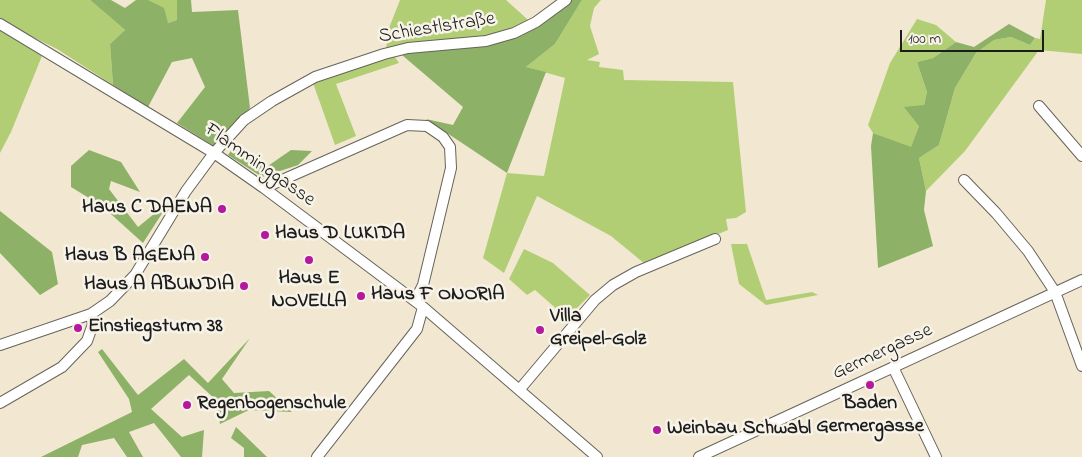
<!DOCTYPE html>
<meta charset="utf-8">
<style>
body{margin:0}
#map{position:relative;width:1082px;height:457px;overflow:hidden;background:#f2e8d1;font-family:"Indie Flower",sans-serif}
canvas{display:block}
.scale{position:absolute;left:900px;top:30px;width:144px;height:22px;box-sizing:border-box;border:2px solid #1c1c1c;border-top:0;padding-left:6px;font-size:15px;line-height:18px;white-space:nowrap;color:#1c1c1c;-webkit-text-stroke:4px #f7f3e8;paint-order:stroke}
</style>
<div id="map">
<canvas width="1082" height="457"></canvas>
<div class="scale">100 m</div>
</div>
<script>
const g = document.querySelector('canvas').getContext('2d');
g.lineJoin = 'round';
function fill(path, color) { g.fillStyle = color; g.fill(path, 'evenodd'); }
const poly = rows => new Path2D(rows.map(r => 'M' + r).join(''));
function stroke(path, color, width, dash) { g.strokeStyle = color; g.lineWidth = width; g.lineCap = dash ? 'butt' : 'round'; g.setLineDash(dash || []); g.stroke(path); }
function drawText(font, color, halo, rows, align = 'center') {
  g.font = font + ' "Indie Flower",sans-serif'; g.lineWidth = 5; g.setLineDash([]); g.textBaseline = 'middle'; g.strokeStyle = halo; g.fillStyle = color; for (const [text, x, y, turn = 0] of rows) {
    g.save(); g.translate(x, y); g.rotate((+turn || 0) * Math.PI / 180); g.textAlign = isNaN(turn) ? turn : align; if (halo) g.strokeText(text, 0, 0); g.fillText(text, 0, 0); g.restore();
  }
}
fill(poly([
 [0,0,90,0,125,30,110,44,113,85,57,49,13,27,8,34,42,56,11,132,0,153],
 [148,0,177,0,177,20,168,23],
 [400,0,506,0,536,27,508,41,423,50,402,55,386,49,389,28],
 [582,0,601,0,594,8,590,26,599,54,587,60,600,62,599,67,623,70,624,80,733,82,746,212,736,218,726,219,728,230,645,264,611,236,537,196,504,273,483,258,507,173,544,176,565,78,526,67,555,44],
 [1046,0,1082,0,1082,54,1039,50,965,151,926,191,919,158,939,145,955,88,976,53,994,40,1011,37,1030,45,1035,38,1040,39],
 [917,19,936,25,956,42,933,58,917,62,927,92,919,126,911,148,873,133,868,125,890,63],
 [393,54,399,63,336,84,356,136,335,145,313,83],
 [731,244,747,244,766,300,812,292,818,295,766,305,739,284],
 [524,249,553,263,590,295,567,318,535,290,527,295,509,279]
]), '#b2ce75');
fill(poly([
 [90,0,111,0,125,8,136,0,148,0,164,8,168,23,177,20,177,0,191,0,192,12,238,10,250,108,217,148,177,123,205,87,192,58,172,62,148,107,113,85,110,44,125,30],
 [571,0,582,0,555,44,526,67,546,72,507,173,426,119,453,125,463,107,402,55,423,50,508,41,547,21],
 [1009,24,1035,38,1030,45,1011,37,994,40,976,53,955,88,939,145,919,158,926,191,924,210,933,246,878,268,871,146,873,133,911,147,919,126,904,107,924,105,927,92,917,62,933,58,956,42,974,47],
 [233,148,265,168,291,150,312,151,298,165,262,177,228,155],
 [89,150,121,162,140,192,111,181,109,189,138,227,170,201,143,243,102,206,71,187,71,166],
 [0,211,52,252,58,284,40,295,0,253],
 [250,338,222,379,234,393,269,391,292,412,249,410,220,424,217,401,189,375,151,409,182,437,204,430,202,457,181,457,154,423,129,432,143,457,127,457,114,438,82,445,78,457,41,457,132,412,129,399,98,352,102,349,138,395,184,359,208,383],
 [236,427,267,457,244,457,244,448,231,438]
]), '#8db166');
const street = poly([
 [0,24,214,153,264,188,423,307,597,457],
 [1039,106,1082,156],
 [964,180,996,213,1028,251,1055,292,1082,366],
 [264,188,407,125,427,126,443,137,450,147,451,168,423,285,415,301],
 [0,345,91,314,110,301,135,275,186,191,214,153,244,120,272,101,315,77,384,54,408,48,486,41,514,33,536,22,566,0],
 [893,367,936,457],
 [520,389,595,300,613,285,636,272,715,239],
 [0,403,62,367,87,341,93,324,91,314],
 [317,457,417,329,423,307],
 [699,457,1082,280]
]);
stroke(street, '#67635b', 12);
stroke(street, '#fff', 10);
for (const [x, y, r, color] of [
 [222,209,5,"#b5179e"],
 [265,235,5,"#b5179e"],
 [205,257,5,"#b5179e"],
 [309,260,5,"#b5179e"],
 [244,286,5,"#b5179e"],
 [361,296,5,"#b5179e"],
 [78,328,5,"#b5179e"],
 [540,330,5,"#b5179e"],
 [870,385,5,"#b5179e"],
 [187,405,5,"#b5179e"],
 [657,430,5,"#b5179e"]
]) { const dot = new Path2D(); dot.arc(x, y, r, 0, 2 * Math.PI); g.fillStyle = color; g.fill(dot); stroke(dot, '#f7f3e8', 2); }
drawText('20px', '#1c1c1c', '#f7f3e8', [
 ["Schiestlstraße",437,29,-9],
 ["Flamminggasse",259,166,35],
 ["Germergasse",883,353,-25]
]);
drawText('bold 20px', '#1c1c1c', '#f7f3e8', [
 ["Haus C DAENA",212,209,"right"],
 ["Haus D LUKIDA",275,235],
 ["Haus B AGENA",195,257,"right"],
 ["Haus E",309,280,"center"],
 ["NOVELLA",309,303,"center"],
 ["Haus A ABUNDIA",234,286,"right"],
 ["Haus F ONORIA",371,296],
 ["Villa",550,318],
 ["Greipel-Golz",550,341],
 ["Einstiegsturm 38",88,328],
 ["Regenbogenschule",197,405],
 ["Baden",870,405,"center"],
 ["Germergasse",870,428,"center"],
 ["Weinbau Schwabl",667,430]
], 'left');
</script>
